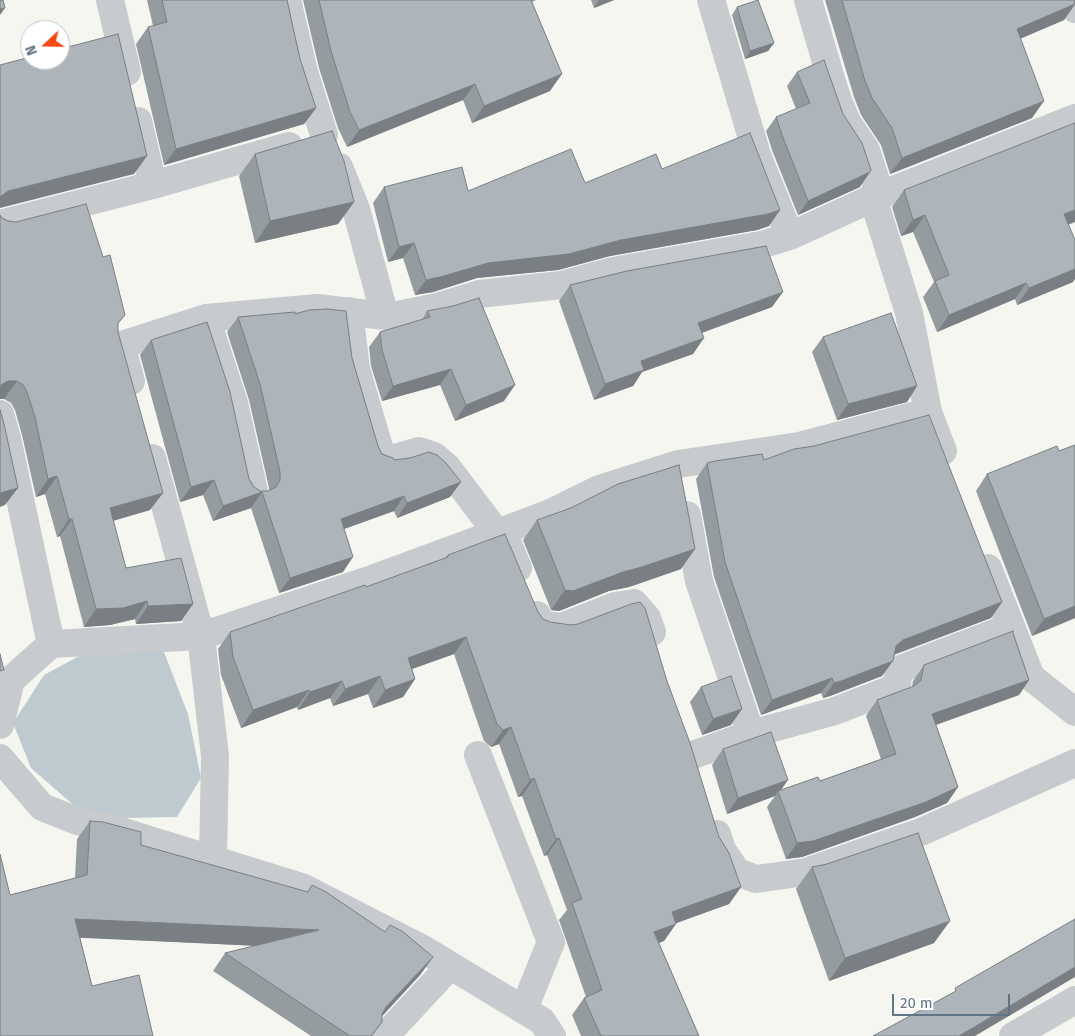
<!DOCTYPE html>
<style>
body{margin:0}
#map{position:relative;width:1075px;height:1036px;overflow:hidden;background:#f6f6f1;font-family:"Fira Sans",sans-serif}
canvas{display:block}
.north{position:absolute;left:20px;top:20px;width:50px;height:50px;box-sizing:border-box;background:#fff;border:1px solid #c0c8ce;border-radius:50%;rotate:249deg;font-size:14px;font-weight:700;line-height:20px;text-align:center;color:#627585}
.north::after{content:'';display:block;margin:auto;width:18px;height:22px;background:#f34914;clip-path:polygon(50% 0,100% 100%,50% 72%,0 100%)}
.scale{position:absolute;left:892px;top:994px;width:118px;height:22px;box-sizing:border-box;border:2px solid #627585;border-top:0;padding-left:6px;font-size:15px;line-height:18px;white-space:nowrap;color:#627585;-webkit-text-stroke:4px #fff;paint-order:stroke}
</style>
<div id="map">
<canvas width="1075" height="1036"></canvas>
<div class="north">N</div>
<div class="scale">20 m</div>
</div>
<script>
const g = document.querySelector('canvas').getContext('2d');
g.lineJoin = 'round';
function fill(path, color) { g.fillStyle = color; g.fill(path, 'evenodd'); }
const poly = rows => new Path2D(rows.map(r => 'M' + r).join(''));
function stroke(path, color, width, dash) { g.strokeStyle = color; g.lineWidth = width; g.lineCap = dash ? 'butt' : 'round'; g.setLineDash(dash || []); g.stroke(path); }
fill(poly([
 [96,647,162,647,188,714,201,778,177,817,122,818,78,809,31,768,13,723,44,675]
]), '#becacf');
stroke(poly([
 [110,0,127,72],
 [287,0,304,72,324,135],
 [711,0,757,155,790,236],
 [808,0,831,79,839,103,847,122,866,150,877,184,873,198,909,313,928,412,943,451],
 [1072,0,1075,9],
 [339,167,356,209,385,316],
 [153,185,289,146],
 [0,224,153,185,138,121],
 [349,311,356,369,382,457,395,458,419,451,434,456,447,467,497,533,550,513,599,489,678,464,799,446,928,412],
 [206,318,234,403,254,491],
 [131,381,121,345,206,318,317,308,385,316,397,315,437,307,479,294,561,285,613,271,761,245,790,236,873,198,1075,118],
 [0,414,7,438,51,644,11,680,0,725],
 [152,458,201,636,215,756,213,859],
 [687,515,699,581,751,734],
 [988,568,1031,677,1075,712],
 [537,615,540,624,561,627,615,606,634,603,647,618,652,632],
 [51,644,201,636,375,578,497,533,508,544,518,568],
 [478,755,551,942,524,1009],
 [693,755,751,734,835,711,897,687,898,670,1010,627],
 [0,758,42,807,77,821,121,831,302,887,423,949,542,1021,552,1036],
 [717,834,722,850,737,872,756,879,806,872,921,832,1075,763],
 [385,1036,450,966],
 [1013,1036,1075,1000]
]), '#c8cbce', 28);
fill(poly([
 [147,0,287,0,300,59,316,108,304,124,164,165,136,44,148,27,153,26],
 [303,0,536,0,532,2,550,91,472,123,463,100,347,147,338,128,319,68],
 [591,0,614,0,594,8],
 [825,0,1074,0,1075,5,1064,20,1020,39,1032,118,890,174,881,145,861,115,854,97],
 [737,7,774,43,768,51,745,59,732,15],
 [797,72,860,187,798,215,772,150,766,131,776,117,796,109,787,86],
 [255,154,354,202,338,224,255,243,239,176],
 [662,169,780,210,769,226,757,230,610,256,558,270,477,278,433,292,415,295,403,258,388,262,373,203,384,187,468,191,585,183],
 [904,190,1069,225,1073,282,1017,305,1015,299,937,332,923,297,934,282,913,232,901,236,892,207],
 [0,215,2,218,8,221,103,257,125,315,118,324,118,332,150,510,113,521,126,568,193,604,181,621,136,624,135,619,110,625,84,627,60,536,57,537,45,494,36,497,22,435,15,410,11,403,4,399,0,399],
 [570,285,772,307,702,333,693,354,642,372,633,386,594,400,559,301],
 [427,311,504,401,455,421,440,385,382,401,371,366,369,347,380,332,422,320],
 [295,314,352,358,378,446,382,454,394,460,450,497,397,518,394,511,344,529,343,572,279,593,251,508,213,521,203,495,180,502,140,355,151,340,249,479,254,487,260,491,268,491,269,490,269,488,249,400,227,332,238,317],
 [823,337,917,386,907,402,837,420,812,352],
 [1075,445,1075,618,1032,636,976,491,987,474,1059,451],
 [764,460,1002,602,991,618,894,655,882,676,830,696,823,698,821,693,761,715,714,577,696,479,707,463],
 [537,520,681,569,629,587,609,591,559,611,551,610,523,540],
 [448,555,538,612,543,619,667,681,719,837,741,887,729,904,676,923,664,941,659,943,699,1036,581,1036,572,1015,584,998,586,997,559,920,567,910,547,855,544,856,522,796,518,797,499,744,491,747,484,741,454,654,412,669,415,679,403,697,373,708,368,694,333,706,330,698,298,710,297,707,241,728,221,675,218,649,230,632,366,587,445,558],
 [1013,633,1029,680,1019,695,936,725,958,787,947,803,915,817,802,857,786,859,767,807,775,796,727,814,712,765,723,749,780,791,820,781,881,759,866,716,877,700,912,687,913,681,924,665],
 [701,687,731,725,702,735,690,702],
 [90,821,141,845,385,932,433,957,420,975,382,1016,382,1022,372,1036,311,1036,213,971,225,953,256,946,80,937,92,986,0,1036,10,895,75,878,77,839],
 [812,867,934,943,829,981,796,889]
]), '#959ca0');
fill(poly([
 [599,0,614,0,594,8],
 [1075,4,1064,20,1005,45,1017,29],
 [5,8,0,15,0,9],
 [774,43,768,51,745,59,750,51],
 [562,74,550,91,472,123,484,106],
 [475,84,463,100,347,147,359,130],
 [1044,101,1032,118,890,174,902,158],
 [316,108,304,124,164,165,176,149],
 [147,156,134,174,0,208,0,197,1,196,8,191],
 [870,172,860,187,798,215,808,201],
 [354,202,338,224,255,243,270,221],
 [780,210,769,226,757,230,610,256,558,270,477,278,433,292,415,295,426,280,488,263,621,240],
 [1075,210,1075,222,1053,231,1064,214],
 [925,215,913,232,901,236,913,220],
 [414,243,403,258,388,262,399,247],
 [1075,269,1075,279,1073,282,1017,305,1029,288],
 [1026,283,1015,299,937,332,949,315],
 [783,292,772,307,687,338,698,323],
 [704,338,693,354,642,372,633,386,594,400,605,384,641,361],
 [451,369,440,385,382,401,393,386],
 [8,381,17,381,4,399,0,399,0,387,1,385],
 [515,385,504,401,455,421,466,405],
 [917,386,907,402,837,420,848,404],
 [57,476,45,494,36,497,48,479],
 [214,480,203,495,180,502,191,487],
 [461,482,450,497,397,518,407,503],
 [18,488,5,505,0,507,0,493],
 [262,492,251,508,213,521,223,506],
 [163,493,150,510,98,525,110,508],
 [404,496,394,511,330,534,341,519],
 [69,519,72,519,60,536,57,537],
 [695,549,681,569,629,587,609,591,559,611,551,610,565,590],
 [353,557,343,572,279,593,290,578],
 [147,601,135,619,110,625,84,627,96,609],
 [1002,602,991,618,892,655,896,646,903,640],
 [193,604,181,621,136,624,148,606],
 [1075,606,1075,618,1032,636,1044,619],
 [466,637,454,654,395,675,408,658],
 [893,661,882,676,830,696,823,698,834,683],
 [380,676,368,694,333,706,345,689],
 [832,678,821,693,761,715,772,700],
 [415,679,403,697,373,708,385,690],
 [1029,680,1019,695,921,730,932,714],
 [342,681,330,698,298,710,310,692],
 [309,690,297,707,241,728,253,710],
 [742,709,731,725,702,735,713,719],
 [511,727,499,744,491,747,503,730],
 [534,778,522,796,518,797,530,780],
 [788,780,779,793,778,791,775,796,727,814,738,798],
 [958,787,947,803,915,817,802,857,786,859,797,843],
 [559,838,547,855,544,856,556,839],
 [741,887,729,904,660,929,672,912],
 [75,919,319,930,307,948,62,937],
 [950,921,934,943,829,981,845,958],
 [676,924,664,941,642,949,654,932],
 [433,957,420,975,374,1025,386,1007],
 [1075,967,1075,977,975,1036,959,1036]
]), '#797f82');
const building = poly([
 [0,0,3,0,5,8,0,9,0,0],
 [162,0,287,0,300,59,316,108,176,149,148,27,167,22,162,0],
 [319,0,531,0,562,74,484,106,475,84,359,130,350,112,331,51,319,0],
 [758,0,774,43,750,51,737,7,758,0],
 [842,0,1074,0,1075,4,1017,29,1044,101,902,158,892,128,872,98,865,81,842,0],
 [118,34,147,156,8,191,1,196,0,197,0,65,30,57,30,60,60,60,60,49,118,34],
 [824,60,843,114,862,143,871,170,870,172,808,201,782,135,776,117,810,103,797,72,824,60],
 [1075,123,1075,210,1064,214,1075,240,1075,269,1029,288,1026,283,949,315,935,281,949,275,925,215,913,220,904,190,1075,123],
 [332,131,344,161,354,202,270,221,255,154,332,131],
 [750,133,780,210,768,214,621,240,569,254,488,263,444,276,426,280,414,243,399,247,384,187,462,167,468,191,571,149,585,183,656,154,662,169,750,133],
 [86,204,103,257,110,255,125,315,118,323,118,332,163,493,110,508,126,568,181,558,193,604,148,606,147,601,123,608,96,609,72,519,69,519,57,476,48,479,35,417,27,392,23,385,17,381,8,381,1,385,0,388,0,215,2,218,8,221,16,222,86,204],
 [766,246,783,292,698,323,704,338,641,361,644,370,605,384,570,285,627,271,766,246],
 [479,298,515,385,466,405,451,369,393,386,382,350,380,332,430,317,427,311,453,306,479,298],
 [327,309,346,311,352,358,378,446,382,454,393,458,394,460,410,458,429,452,437,455,446,463,461,482,407,503,404,496,341,519,353,557,290,578,262,492,223,506,214,480,191,487,151,340,207,322,230,392,249,479,254,487,260,491,268,491,276,487,280,480,280,472,260,384,238,317,295,312,295,314,309,310,327,309],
 [891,313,917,386,848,404,823,337,891,313],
 [0,410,4,424,18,488,0,493,0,410],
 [929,415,1002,602,903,640,896,646,893,661,841,681,834,683,832,678,772,700,725,562,707,463,715,461,762,454,764,460,794,449,814,446,929,415],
 [1075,445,1075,606,1044,619,987,474,1057,446,1059,451,1075,445],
 [679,465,695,549,642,567,623,572,573,591,565,590,537,520,571,508,618,484,679,465],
 [505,534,538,612,543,619,550,622,571,625,578,624,631,604,640,602,645,608,667,681,690,743,719,837,729,853,741,887,672,912,676,924,654,932,699,1036,601,1036,584,998,602,990,572,903,582,899,559,838,556,839,534,778,530,780,511,727,503,730,497,724,466,637,408,658,415,679,385,690,380,676,345,689,342,681,310,692,309,690,253,710,233,657,230,632,365,585,366,587,448,557,448,555,505,534],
 [1013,631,1013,633,1029,680,932,714,958,787,926,802,813,841,797,843,778,791,818,777,820,781,896,754,877,700,914,686,921,680,924,665,1013,631],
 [0,654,4,670,0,671,0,654],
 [731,676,742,709,713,719,701,687,731,676],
 [771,732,788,780,738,798,723,749,771,732],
 [90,821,103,822,141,832,141,845,308,892,312,885,326,892,385,932,390,925,402,931,433,957,386,1007,382,1014,382,1022,371,1036,350,1036,225,953,319,930,75,919,92,986,139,975,153,1036,0,1036,0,854,10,895,87,875,90,821],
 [918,833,950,921,845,958,812,867,827,864,918,833],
 [1075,919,1075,967,959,1036,873,1036,956,991,955,988,1075,919]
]);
fill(building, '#adb5ba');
stroke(building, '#797f82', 1);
</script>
